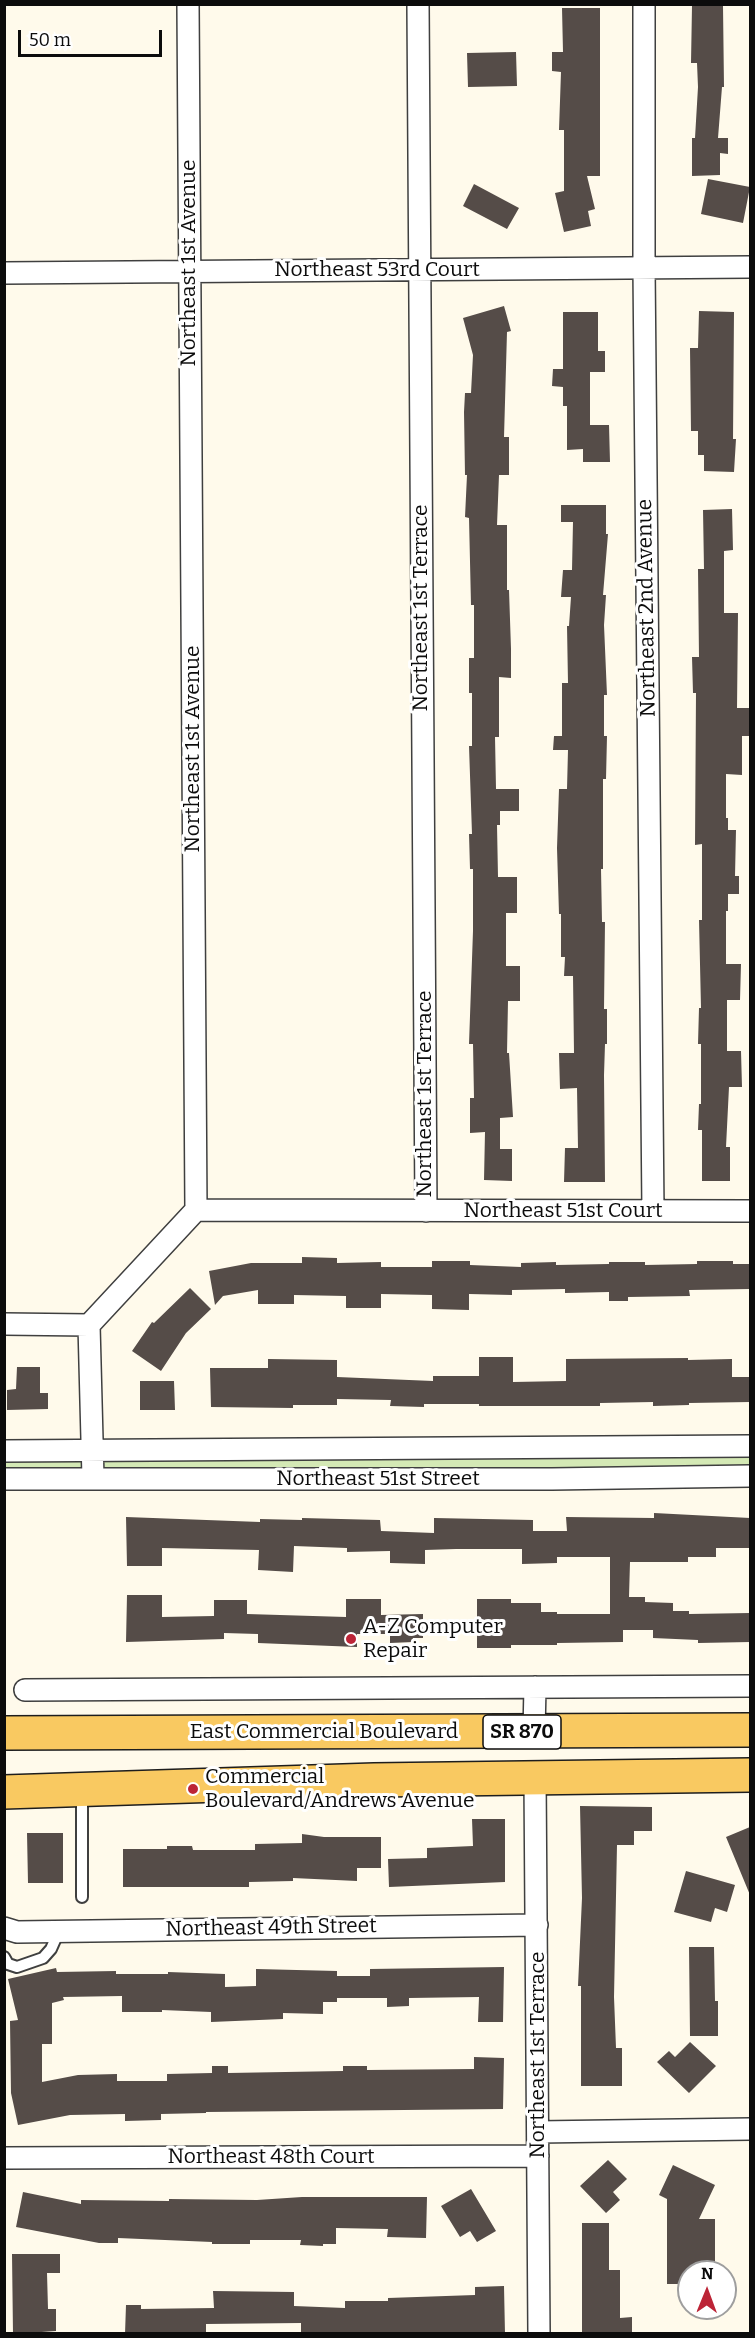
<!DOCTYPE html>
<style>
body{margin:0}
#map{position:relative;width:755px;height:2338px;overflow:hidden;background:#fffaeb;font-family:Bitter,serif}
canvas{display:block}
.frame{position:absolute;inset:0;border:6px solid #0c0c0c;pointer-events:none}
.north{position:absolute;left:677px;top:2260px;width:60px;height:60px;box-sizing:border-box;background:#fff;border:2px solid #9e9e9e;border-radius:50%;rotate:1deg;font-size:16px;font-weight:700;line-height:24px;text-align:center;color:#0c0c0c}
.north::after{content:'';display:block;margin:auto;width:21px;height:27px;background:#bc2436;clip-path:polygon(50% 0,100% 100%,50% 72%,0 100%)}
.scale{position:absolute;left:18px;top:30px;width:144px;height:27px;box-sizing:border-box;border:3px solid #0c0c0c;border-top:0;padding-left:8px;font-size:18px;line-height:21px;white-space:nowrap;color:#0c0c0c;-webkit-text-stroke:4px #fff;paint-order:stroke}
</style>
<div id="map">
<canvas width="755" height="2338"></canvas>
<div class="frame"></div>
<div class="north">N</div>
<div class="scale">50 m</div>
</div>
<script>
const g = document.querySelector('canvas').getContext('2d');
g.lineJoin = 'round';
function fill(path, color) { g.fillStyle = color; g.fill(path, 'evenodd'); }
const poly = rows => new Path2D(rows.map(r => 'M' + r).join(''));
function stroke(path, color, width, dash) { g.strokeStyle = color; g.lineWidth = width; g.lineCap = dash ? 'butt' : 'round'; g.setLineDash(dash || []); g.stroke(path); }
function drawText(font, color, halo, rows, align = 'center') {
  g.font = font + ' Bitter,serif'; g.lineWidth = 6; g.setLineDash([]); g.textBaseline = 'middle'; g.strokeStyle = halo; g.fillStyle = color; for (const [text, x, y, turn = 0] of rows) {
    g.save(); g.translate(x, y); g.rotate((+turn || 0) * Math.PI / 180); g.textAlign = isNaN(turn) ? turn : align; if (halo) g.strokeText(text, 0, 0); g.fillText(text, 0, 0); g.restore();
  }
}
fill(poly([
 [750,1451,750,1469,5,1472,4,1458]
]), '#d4e9b5');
fill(poly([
 [692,6,723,6,724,87,722,87,718,138,728,138,728,154,720,153,720,175,692,176,692,138,695,138,698,87,697,63,691,63],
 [562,8,600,8,600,176,587,176,595,209,588,211,591,226,564,232,555,193,564,191,564,130,559,130,561,72,552,71,552,52,563,52],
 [516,52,517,86,468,87,467,53],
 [708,179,750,187,743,223,701,214],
 [474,184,519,208,507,229,463,206],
 [504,306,511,331,507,332,504,437,509,437,509,475,499,475,497,525,507,525,507,590,509,590,511,649,511,678,499,677,499,737,495,737,496,789,519,789,519,811,500,811,500,825,497,825,498,877,517,877,517,913,506,913,506,966,520,966,520,1001,508,1001,507,1053,509,1053,513,1117,500,1118,500,1149,512,1149,512,1181,484,1180,485,1132,470,1133,470,1098,474,1098,473,1044,469,1044,473,931,473,869,470,869,469,834,472,834,469,746,472,746,472,693,469,693,469,658,474,658,474,605,471,605,469,518,465,517,467,475,465,475,464,412,465,393,471,393,473,355,463,318],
 [699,311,734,312,733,439,736,439,734,472,704,471,704,455,698,455,698,431,691,431,690,348,698,348],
 [563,312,598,312,598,351,605,351,605,372,590,372,590,425,609,425,610,462,583,462,583,449,567,450,567,406,563,406,563,387,552,386,553,369,563,369],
 [561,505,606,505,606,534,608,534,603,595,606,595,604,625,607,695,604,695,604,736,607,736,606,779,603,779,603,869,601,869,602,922,605,922,604,1009,607,1009,607,1044,605,1044,604,1075,605,1182,564,1182,565,1148,578,1148,577,1088,560,1089,559,1053,574,1053,573,976,564,976,565,957,561,957,561,914,559,914,557,848,559,789,567,789,568,750,553,750,554,736,562,736,562,683,568,683,567,626,569,626,571,597,561,597,563,570,572,570,573,522,561,522],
 [732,509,733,550,724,551,724,613,738,613,737,708,750,708,750,736,742,736,742,775,726,774,726,818,728,818,728,830,736,830,735,876,739,876,739,894,728,894,728,911,726,911,726,964,741,964,740,1000,727,1000,727,1051,741,1051,742,1087,729,1087,726,1147,730,1147,730,1181,702,1181,702,1130,698,1130,699,1104,701,1104,701,1044,698,1044,699,1008,701,1008,699,920,702,920,702,844,695,845,696,693,693,693,692,657,699,657,698,569,704,569,703,510],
 [302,1257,337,1258,337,1263,381,1262,381,1267,432,1267,432,1261,470,1261,470,1265,521,1267,521,1263,556,1262,556,1265,609,1264,609,1262,645,1262,645,1265,697,1264,697,1261,733,1261,733,1264,750,1264,750,1289,689,1290,690,1296,628,1297,628,1301,609,1301,609,1292,565,1293,565,1289,512,1290,512,1295,469,1294,469,1310,432,1309,432,1295,381,1294,381,1308,346,1308,346,1296,294,1295,294,1304,258,1304,258,1290,223,1296,215,1305,209,1271,251,1263,302,1263],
 [190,1288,211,1309,186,1333,161,1371,132,1351,152,1322,154,1323],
 [479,1357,513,1357,513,1382,566,1381,566,1359,688,1358,688,1360,732,1359,732,1377,750,1377,750,1402,689,1403,689,1405,653,1406,653,1402,600,1403,600,1406,479,1406,479,1404,424,1404,424,1407,390,1406,391,1400,337,1399,337,1405,293,1405,293,1408,211,1407,210,1368,268,1368,268,1359,337,1360,337,1377,433,1381,433,1376,479,1376],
 [17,1367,40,1367,40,1393,48,1393,48,1409,7,1410,7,1390,16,1389],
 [140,1381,174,1381,175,1410,140,1410],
 [654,1513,750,1518,750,1548,716,1548,716,1557,688,1557,688,1562,630,1562,629,1597,645,1597,645,1602,673,1603,673,1611,689,1611,689,1614,750,1613,750,1642,698,1643,698,1640,653,1638,653,1630,623,1630,623,1642,557,1643,557,1645,511,1645,511,1648,477,1648,477,1599,511,1599,511,1603,541,1603,541,1612,557,1612,557,1614,610,1614,610,1557,557,1557,557,1563,522,1564,522,1549,456,1549,425,1550,425,1564,390,1563,390,1551,347,1552,347,1548,294,1546,293,1572,258,1570,259,1550,162,1548,162,1566,127,1566,126,1517,260,1522,260,1519,302,1520,302,1518,380,1520,381,1531,434,1533,434,1518,533,1520,533,1531,567,1531,566,1517,654,1518],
 [127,1595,162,1595,162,1617,214,1616,214,1600,247,1600,247,1614,346,1617,346,1599,381,1599,381,1615,423,1614,423,1638,413,1638,413,1642,390,1643,390,1634,357,1634,357,1647,258,1643,258,1634,224,1633,224,1639,126,1642],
 [580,1806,652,1807,652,1831,634,1831,634,1845,617,1845,614,1997,616,2048,622,2048,622,2086,581,2086,581,1986,578,1986,582,1898],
 [472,1819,505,1819,505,1882,389,1887,388,1859,427,1858,427,1848,473,1846],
 [750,1827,750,1895,726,1837],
 [27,1833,63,1833,63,1883,28,1883],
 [302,1834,324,1837,381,1837,381,1868,357,1868,357,1881,293,1878,293,1881,249,1882,249,1887,123,1887,123,1849,167,1849,167,1846,192,1846,193,1850,255,1850,255,1844,302,1843],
 [686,1871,735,1885,727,1912,715,1908,711,1922,674,1912],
 [689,1947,714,1947,715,2001,718,2001,718,2036,690,2036],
 [504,1967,503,2022,478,2022,479,1997,409,1998,409,2006,387,2007,387,1998,337,1998,337,2002,323,2002,323,2014,283,2013,283,2019,211,2022,211,2012,162,2010,162,2012,122,2012,122,1996,63,1997,64,2000,52,2003,52,2044,42,2044,42,2082,78,2075,117,2074,117,2081,167,2081,167,2074,212,2073,212,2066,228,2066,228,2073,343,2071,343,2066,367,2066,367,2070,474,2069,474,2057,504,2058,503,2109,206,2112,206,2113,161,2114,161,2120,125,2121,125,2114,70,2115,18,2125,11,2093,10,2021,18,2020,8,1979,56,1968,57,1972,116,1971,116,1974,168,1974,168,1972,225,1974,225,1987,256,1986,256,1969,337,1971,337,1976,370,1976,370,1969],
 [690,2042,716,2066,689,2093,657,2062,669,2051,675,2057],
 [608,2160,627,2179,613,2192,620,2200,606,2213,580,2186],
 [673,2165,715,2185,699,2219,715,2219,715,2272,689,2272,689,2284,667,2284,667,2199,659,2195],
 [471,2189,496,2231,477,2242,470,2231,460,2237,441,2206],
 [23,2192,81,2204,81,2200,169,2201,169,2199,257,2200,302,2197,427,2197,426,2238,387,2237,388,2229,336,2228,336,2244,323,2244,323,2246,300,2245,301,2240,250,2240,250,2244,212,2244,212,2242,118,2238,118,2243,99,2243,16,2227],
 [582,2223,609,2223,609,2270,620,2270,620,2318,632,2317,632,2334,582,2333],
 [12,2254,60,2254,60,2273,47,2273,48,2309,56,2309,56,2331,13,2334],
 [504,2286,505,2334,301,2334,301,2323,206,2324,206,2334,125,2334,126,2305,141,2305,141,2309,214,2308,213,2291,294,2292,294,2306,345,2308,345,2301,388,2301,388,2298,475,2295,475,2287]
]), '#554c48');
const lane = poly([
 [82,1897,82,1792],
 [4,1957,8,1964,17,1967,43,1958,51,1949,59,1931]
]);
const street = poly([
 [418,4,426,1211],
 [644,4,644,268,653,1211],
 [4,273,750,267],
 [196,1210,750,1211],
 [4,1324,89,1325],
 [4,1451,750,1446],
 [93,1478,89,1325,196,1210,188,4],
 [4,1479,552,1479,750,1476],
 [25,1690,750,1686],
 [534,1732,535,1687],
 [535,1777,539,2334],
 [4,1928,17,1932,537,1925],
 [538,2132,750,2129],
 [4,2158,538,2156]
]);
const primary = poly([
 [4,1733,750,1730],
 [4,1792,374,1780,750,1775]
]);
stroke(lane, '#3f3f3f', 14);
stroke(street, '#3f3f3f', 24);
stroke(primary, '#1d1d1d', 36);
stroke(lane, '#fff', 10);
stroke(street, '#fff', 21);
stroke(primary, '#f9c961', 33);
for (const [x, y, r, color] of [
 [351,1639,6,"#bc2436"],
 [193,1789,6,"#bc2436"]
]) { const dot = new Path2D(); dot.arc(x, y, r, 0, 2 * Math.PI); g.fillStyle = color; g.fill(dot); stroke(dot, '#fff', 2); }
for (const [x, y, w] of [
 [522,1732,78]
]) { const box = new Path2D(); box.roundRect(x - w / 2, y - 17, w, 34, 4.5); g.fillStyle = '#fff'; g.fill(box); stroke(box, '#0c0c0c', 1.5); }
drawText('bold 20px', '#0c0c0c', null, [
 ["SR 870",522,1732]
]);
drawText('21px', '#0c0c0c', '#fff', [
 ["Northeast 1st Avenue",189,263,-90],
 ["Northeast 53rd Court",377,270],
 ["Northeast 1st Terrace",421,608,-90],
 ["Northeast 2nd Avenue",647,608,-91],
 ["Northeast 1st Avenue",193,749,-90],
 ["Northeast 1st Terrace",425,1094,-90],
 ["Northeast 51st Court",563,1211],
 ["Northeast 51st Street",378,1479],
 ["East Commercial Boulevard",324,1732],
 ["Northeast 49th Street",271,1928,-1],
 ["Northeast 1st Terrace",538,2055,-90],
 ["Northeast 48th Court",271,2157]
]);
drawText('21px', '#0c0c0c', '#fff', [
 ["A-Z Computer",363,1627],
 ["Repair",363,1651],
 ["Commercial",205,1777],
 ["Boulevard/Andrews Avenue",205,1801]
], 'left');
</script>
